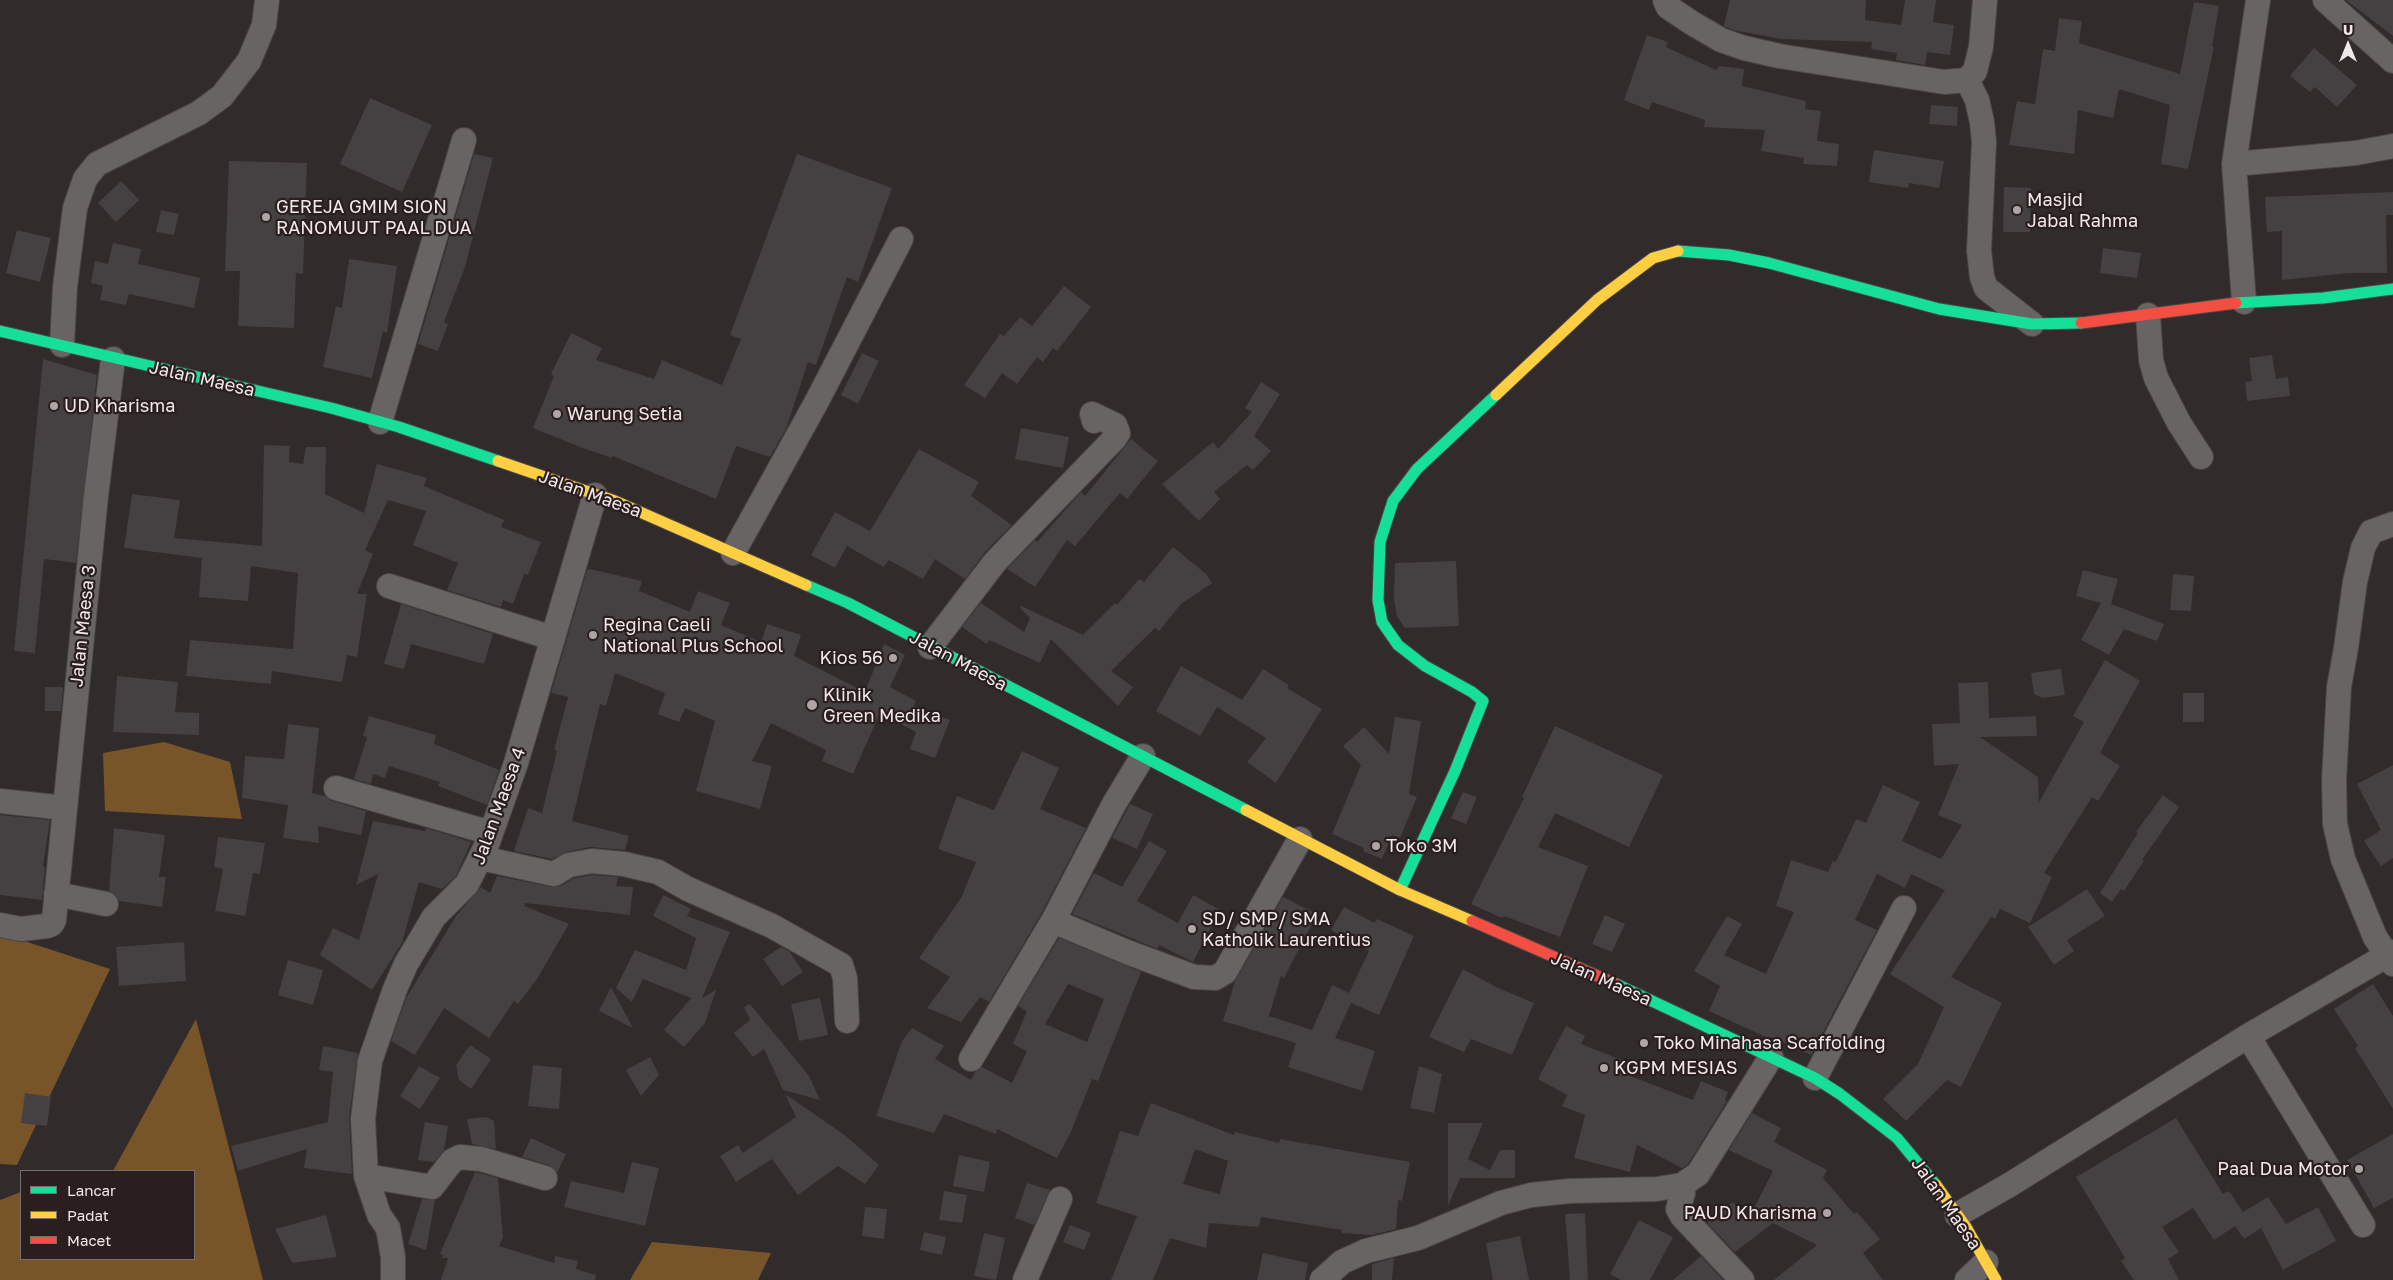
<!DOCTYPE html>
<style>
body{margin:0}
#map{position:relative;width:2393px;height:1280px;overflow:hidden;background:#312b2b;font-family:"Golos Text",sans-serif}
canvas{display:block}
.legend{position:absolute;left:20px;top:1170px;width:175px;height:90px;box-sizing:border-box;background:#2a1e1f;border:1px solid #7a6f70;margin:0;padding:6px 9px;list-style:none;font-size:15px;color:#f1e8e9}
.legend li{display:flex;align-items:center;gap:10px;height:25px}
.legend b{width:25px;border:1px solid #7a6f70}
.north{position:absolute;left:2323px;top:20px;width:50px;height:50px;-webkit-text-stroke:4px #2a1e1f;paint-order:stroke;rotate:0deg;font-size:14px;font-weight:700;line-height:20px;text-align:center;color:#f1e8e9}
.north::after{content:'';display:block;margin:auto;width:18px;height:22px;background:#f1e8e9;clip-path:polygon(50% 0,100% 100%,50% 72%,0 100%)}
</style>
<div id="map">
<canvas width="2393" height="1280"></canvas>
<ul class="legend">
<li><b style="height:6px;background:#16e098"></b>Lancar</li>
<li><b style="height:6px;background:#ffcf43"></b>Padat</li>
<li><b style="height:6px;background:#f24e42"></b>Macet</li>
</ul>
<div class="north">U</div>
</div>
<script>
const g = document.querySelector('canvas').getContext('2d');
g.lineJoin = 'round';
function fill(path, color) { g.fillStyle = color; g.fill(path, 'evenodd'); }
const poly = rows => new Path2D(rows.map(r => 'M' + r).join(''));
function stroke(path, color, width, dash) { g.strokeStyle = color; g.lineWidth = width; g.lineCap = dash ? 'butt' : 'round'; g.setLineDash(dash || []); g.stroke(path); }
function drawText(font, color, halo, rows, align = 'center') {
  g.font = font + ' "Golos Text",sans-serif'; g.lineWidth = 4.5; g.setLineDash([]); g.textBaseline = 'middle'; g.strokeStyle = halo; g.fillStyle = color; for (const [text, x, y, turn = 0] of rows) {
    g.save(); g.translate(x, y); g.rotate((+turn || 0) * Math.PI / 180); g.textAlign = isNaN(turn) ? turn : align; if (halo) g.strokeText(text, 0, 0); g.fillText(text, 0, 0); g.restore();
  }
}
fill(poly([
 [164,742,230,762,242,819,105,811,103,753],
 [0,933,110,969,17,1165,0,1164],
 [196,1019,263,1280,0,1280,0,1200,21,1192,21,1259,194,1259,194,1171,113,1171],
 [652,1242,771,1253,758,1280,630,1280]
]), '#785429');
fill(poly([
 [1730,0,1866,0,1865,20,1901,25,1905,0,1936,0,1933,22,1954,25,1950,55,1927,52,1925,65,1896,60,1897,53,1871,49,1872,42,1781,39,1733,30,1724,26],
 [2346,0,2393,0,2393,36],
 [2194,2,2219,6,2212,47,2214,47,2188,169,2161,164,2170,105,2119,89,2113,118,2078,110,2074,154,2009,145,2017,101,2035,104,2043,49,2055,51,2059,18,2082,21,2079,43,2180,74],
 [1647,35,1668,42,1666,47,1716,70,1719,66,1744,69,1742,86,1806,101,1805,109,1821,111,1817,141,1839,144,1837,166,1803,164,1804,158,1761,151,1765,130,1704,127,1705,120,1652,102,1649,110,1624,100],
 [2314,48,2357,85,2337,107,2315,87,2310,92,2290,76],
 [370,98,432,125,402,192,340,164],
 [1931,105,1958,107,1957,126,1929,124],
 [1874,150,1944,161,1939,188,1909,183,1908,188,1869,182],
 [474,154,493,158,465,267,444,322,448,324,438,351,418,344],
 [797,154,892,188,858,282,847,277,816,365,808,362,786,429,770,457,736,446,716,499,613,456,612,458,580,447,533,428,554,376,551,374,571,333,602,348,596,360,654,379,662,360,722,385,741,339,730,335],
 [229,161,307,163,303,274,296,273,294,328,238,326,240,271,225,271],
 [121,181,139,200,116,222,98,203],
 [2004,187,2031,188,2030,232,2003,232],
 [2393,192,2393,215,2386,215,2387,273,2349,273,2282,280,2282,231,2267,232,2265,197],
 [161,210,179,214,174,235,156,232],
 [17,230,51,238,40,282,6,273],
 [113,243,141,249,138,264,200,278,194,308,129,294,126,305,100,300,103,286,91,283,95,261,108,264],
 [2103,248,2141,253,2137,278,2100,273],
 [349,259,397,266,387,333,383,331,372,378,323,367,336,306,342,308],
 [1064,286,1091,307,1057,351,1053,348,1043,362,1037,357,1017,384,1002,373,985,398,964,385,1000,334,1004,336,1020,317,1032,326],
 [862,353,879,361,858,404,841,395],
 [2272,355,2276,379,2288,377,2290,396,2247,401,2245,382,2252,381,2249,358],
 [43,359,97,375,76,563,44,559,35,653,14,651],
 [1261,382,1280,394,1254,436,1271,451,1253,470,1247,465,1214,492,1220,499,1199,521,1162,484,1213,442,1218,449,1252,412,1245,408],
 [1021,428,1069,437,1063,468,1015,459],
 [1131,439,1158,461,1127,499,1120,493,1075,546,1067,540,1035,587,1007,569,1035,540,1037,542,1081,492,1085,496],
 [264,445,290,446,289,462,303,464,306,447,326,447,325,494,364,513,377,464,427,478,424,486,504,520,501,527,541,542,528,575,524,574,513,604,503,600,501,607,447,590,458,563,413,545,426,511,388,500,365,550,373,554,357,594,367,594,357,657,347,655,342,682,272,671,271,684,186,676,190,640,293,649,298,573,251,566,248,601,199,597,202,558,124,548,132,494,180,500,174,538,262,546],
 [919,449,979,482,971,496,1012,525,985,552,965,579,935,559,923,579,889,560,884,567,847,546,835,568,811,555,835,512,870,531],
 [1173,547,1206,574,1212,583,1181,604,1159,631,1155,628,1111,671,1133,687,1118,706,1051,639,1040,663,989,640,987,644,962,627,981,603,1024,632,1030,618,1020,608,1021,606,1083,635,1115,603,1117,605,1139,579,1144,582],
 [1456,561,1459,626,1405,628,1397,616,1394,599,1395,563],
 [590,569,642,581,639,591,690,612,698,591,730,603,721,625,761,642,767,624,801,635,794,656,865,692,884,644,905,655,890,687,916,701,914,706,950,720,935,758,910,749,916,732,880,713,853,774,822,761,826,750,771,723,752,761,772,766,760,809,696,791,715,721,685,708,679,722,658,714,665,693,615,673,606,706,600,704,572,821,629,836,625,850,590,847,566,852,552,859,514,851,528,808,542,813,557,751,554,750,568,697,551,693,587,570],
 [2083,570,2118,579,2111,604,2164,624,2157,641,2124,629,2109,655,2081,640,2101,603,2076,596],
 [2173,574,2194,576,2191,611,2170,610],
 [401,604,493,634,484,664,411,644,404,669,384,664],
 [2105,660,2140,681,2100,753,2120,766,2098,801,2092,797,2044,873,2052,877,2030,923,2000,909,1995,919,1991,917,1951,977,2002,1003,1961,1087,1947,1080,1906,1121,1883,1099,1918,1064,1944,1007,1890,974,1945,890,1911,874,1905,888,1877,874,1855,920,1877,930,1811,1055,1771,1037,1770,1039,1709,1011,1720,986,1694,971,1727,916,1742,924,1724,955,1766,974,1794,912,1776,906,1791,860,1828,872,1833,861,1836,862,1856,819,1866,823,1883,785,1920,802,1902,841,1941,859,1962,825,1938,815,1959,764,1934,766,1932,724,1960,723,1958,683,1988,682,1989,718,2036,716,2037,736,1980,737,2038,777,2039,802,2084,722,2073,716],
 [1181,666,1242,700,1263,669,1289,685,1287,688,1322,709,1276,783,1247,762,1266,738,1217,707,1200,736,1156,711],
 [2061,669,2065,695,2042,698,2034,694,2031,673],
 [117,676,178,682,175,712,199,713,199,735,113,732],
 [45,687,63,687,61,711,45,711],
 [2183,693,2204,693,2204,722,2183,722],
 [369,716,436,735,434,744,499,770,487,805,438,786,440,782,389,766,385,778,373,774,371,784,354,779,367,737,363,736],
 [1395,717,1421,721,1409,794,1417,797,1400,838,1392,835,1382,859,1363,851,1364,848,1332,834,1361,765,1343,746,1364,727,1389,754],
 [288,724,319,728,312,793,325,796,332,801,366,811,361,835,318,826,319,843,283,838,288,805,242,798,245,756,284,759],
 [1555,726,1663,775,1629,847,1555,813,1538,847,1588,866,1560,937,1504,916,1502,918,1471,904,1524,798,1522,797],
 [1022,751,1059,768,1040,809,1086,828,1041,914,989,1002,980,997,961,1022,927,1008,950,977,919,958,961,898,976,862,938,849,957,796,994,810],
 [2393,765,2393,858,2381,866,2364,841,2381,830,2357,784],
 [1463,792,1477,797,1466,824,1451,818],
 [2163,795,2179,807,2142,860,2144,861,2124,891,2121,889,2112,902,2100,893,2138,833,2136,832],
 [1130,804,1153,814,1137,849,1112,838],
 [0,815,50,820,43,867,45,867,42,900,0,895],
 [373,821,425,831,426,828,471,842,456,876,442,889,419,882,402,943,372,990,320,955,333,928,359,940,378,874,356,885],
 [114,828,165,835,159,877,166,877,162,907,119,901,115,894,109,891],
 [218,837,265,843,260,874,253,873,245,916,215,911,223,869,214,867],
 [1149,841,1167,851,1137,901,1178,923,1193,895,1220,910,1193,962,1159,945,1158,949,1072,914,1094,873,1122,887],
 [593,875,618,877,616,886,633,887,630,915,525,903,524,906,569,924,537,979,518,1004,514,1001,489,1038,444,1008,415,1055,391,1041,406,998,456,916,481,887,490,893,497,876,552,887,561,886,574,878],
 [2087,889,2105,916,2067,940,2074,951,2054,965,2028,927],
 [663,895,691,909,687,916,730,932,702,998,716,990,705,1023,684,1047,664,1030,691,998,643,979,632,1002,616,988,635,950,686,970,696,938,653,916],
 [1283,897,1317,914,1284,978,1281,976,1269,1016,1312,1030,1332,985,1349,993,1369,951,1331,930,1344,907,1374,923,1377,919,1414,936,1379,1015,1351,1003,1335,1038,1375,1051,1362,1091,1288,1067,1296,1043,1223,1021,1235,981],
 [1605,915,1625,924,1612,952,1592,944],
 [1059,938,1141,972,1098,1081,1092,1079,1070,1134,1057,1158,997,1129,996,1134,944,1114,934,1133,876,1116,902,1041,912,1028,944,1046,935,1059,971,1080,975,1072,982,1067,1012,1083,1027,1051,1013,1044,1027,1011,1018,1006],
 [1068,984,1104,999,1087,1042,1045,1024],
 [184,942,186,981,119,986,116,947],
 [781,947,790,952,803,972,782,986,763,959],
 [288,960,323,970,313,1005,278,995],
 [1463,969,1496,987,1534,1003,1512,1055,1471,1039,1464,1052,1429,1037],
 [2373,984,2393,1016,2393,1109,2355,1048,2358,1046,2334,1009],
 [611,987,633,1028,599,1011],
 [820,998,828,1035,799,1041,791,1004],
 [750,1004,809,1076,820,1100,783,1090,764,1049,753,1057,734,1033,750,1020,744,1007],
 [1566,1026,1585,1036,1581,1044,1629,1063,1625,1074,1693,1100,1701,1081,1728,1092,1725,1100,1727,1101,1688,1164,1682,1168,1637,1145,1630,1172,1574,1158,1585,1115,1562,1106,1567,1095,1538,1079],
 [470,1045,491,1059,471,1089,459,1080,456,1065],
 [323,1046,358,1053,349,1118,352,1174,304,1168,307,1149,238,1171,231,1146,328,1122,333,1072,319,1070],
 [650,1057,659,1075,641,1096,626,1070],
 [533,1065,562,1068,559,1109,528,1106],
 [419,1066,440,1078,420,1109,400,1096],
 [1419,1066,1442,1074,1434,1113,1410,1108],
 [25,1093,51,1097,47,1126,21,1123],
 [785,1094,846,1136,879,1165,865,1184,838,1166,798,1195,772,1159,736,1182,720,1156,738,1145,743,1153,796,1117],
 [1151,1103,1234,1135,1235,1132,1279,1143,1280,1139,1410,1162,1402,1201,1398,1200,1396,1229,1372,1235,1342,1233,1342,1230,1261,1217,1259,1227,1209,1223,1206,1248,1170,1238,1153,1280,1111,1280,1137,1216,1096,1203,1120,1131,1138,1136],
 [1195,1149,1228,1161,1220,1194,1183,1184],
 [1752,1113,1781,1128,1774,1142,1827,1170,1823,1178,1854,1214,1857,1212,1880,1239,1863,1253,1883,1280,1774,1280,1817,1245,1773,1223,1735,1252,1707,1223,1733,1202,1748,1220,1773,1171,1729,1150],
 [486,1117,494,1121,496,1149,472,1144,467,1119],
 [2176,1118,2223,1194,2229,1191,2243,1212,2268,1197,2286,1224,2318,1207,2336,1241,2283,1270,2261,1228,2244,1239,2235,1226,2214,1240,2193,1208,2162,1227,2179,1252,2168,1259,2179,1280,2134,1280,2121,1261,2125,1258,2076,1177],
 [425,1122,448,1126,444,1150,434,1162,418,1160],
 [1448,1123,1483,1123,1468,1159,1490,1170,1500,1150,1515,1150,1515,1178,1460,1178,1448,1206],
 [2393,1134,2393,1198,2374,1208,2347,1160],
 [531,1138,566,1154,557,1173,549,1165,522,1157],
 [959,1155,990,1162,984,1192,953,1186],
 [632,1162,659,1168,645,1226,564,1207,571,1181,624,1193],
 [475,1172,498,1178,503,1237,499,1246,554,1263,555,1256,578,1261,576,1269,596,1275,595,1280,441,1280,448,1258,442,1258,443,1255,440,1254],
 [1027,1183,1050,1190,1034,1225,1015,1218],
 [944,1191,967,1195,962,1223,939,1220],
 [422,1199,435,1200,426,1250,408,1244],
 [865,1207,887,1209,884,1239,862,1236],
 [1585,1213,1588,1280,1570,1280,1565,1214],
 [326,1215,337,1257,292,1263,275,1229],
 [1639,1220,1673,1237,1650,1280,1621,1280,1610,1274],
 [1070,1225,1091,1233,1084,1250,1063,1242],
 [924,1232,946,1237,942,1255,920,1250],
 [984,1233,1005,1238,996,1280,974,1276],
 [1520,1236,1529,1280,1493,1280,1486,1243],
 [1263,1253,1308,1263,1305,1280,1257,1280],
 [1701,1256,1723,1280,1673,1280],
 [1394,1258,1392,1280,1372,1280,1372,1264]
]), '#454041');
const street = poly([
 [1665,0,1668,7,1692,23,1721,40,1744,48,1779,56,1944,82,1967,80,1975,71,1981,47,1985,0],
 [2325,0,2393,61],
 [1967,80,1977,100,1982,122,1984,142,1979,251,1982,277,1986,288,2032,324],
 [2234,164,2356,153,2393,146],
 [2244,302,2234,164,2258,0],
 [2148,315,2151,360,2156,378,2179,423,2201,457],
 [62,345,65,287,75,208,85,179,97,164,199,113,222,96,249,61,264,25,267,0],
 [380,422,464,140],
 [2393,524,2371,532,2363,548,2355,582,2346,648,2339,687,2334,781,2335,824,2343,859,2375,937,2393,964],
 [733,553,817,401,901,239],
 [389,586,552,638],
 [930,647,995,562,1114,439,1118,433,1115,425,1092,414,1094,421],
 [336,788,491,833],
 [0,801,65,808],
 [481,858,554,874,569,865,592,861,624,864,658,872,688,889,772,926,841,965,845,978,847,1021],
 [56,894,106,904],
 [1053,921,1127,952,1194,977,1215,978,1225,972,1300,839],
 [0,925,21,929,47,926,52,924,54,920,96,496,113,359],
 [2248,1036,2363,1225],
 [971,1059,1053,921,1114,804,1143,756],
 [1815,1078,1904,908],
 [366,1176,432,1187,452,1161,460,1157,481,1159,545,1178],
 [1682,1185,1683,1193,1678,1209,1682,1216,1742,1280],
 [1957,1215,2011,1184,2248,1036,2393,952],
 [393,1280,393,1257,388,1228,379,1215,366,1176,363,1119,370,1061,395,989,406,964,434,917,467,884,488,842,516,763,595,495],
 [1025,1280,1060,1199],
 [1322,1280,1342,1262,1366,1251,1418,1238,1501,1203,1531,1195,1570,1191,1657,1189,1682,1185,1698,1174,1771,1057],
 [1967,1280,1986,1262]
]);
const fast = poly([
 [1678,251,1729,255,1769,263,1939,309,2032,324,2081,323],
 [2236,303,2323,298,2393,289],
 [0,331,331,408,399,427,498,461],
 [806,585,848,603,1246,810],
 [1400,890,1455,771,1483,701,1472,692,1425,666,1398,645,1382,622,1378,600,1380,542,1393,501,1417,469,1496,395],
 [1616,984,1815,1078,1840,1094,1897,1138,1936,1185]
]);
const slow = poly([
 [1496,395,1597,300,1653,258,1678,251],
 [498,461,615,501,806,585],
 [1246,810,1400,890,1472,921],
 [1936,1185,1966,1227,1996,1280]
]);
const jam = poly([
 [2081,323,2236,303],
 [1472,921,1616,984]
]);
stroke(street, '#4b4646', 26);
stroke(fast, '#4b4646', 13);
stroke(slow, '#4b4646', 13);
stroke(jam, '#4b4646', 13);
stroke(street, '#676463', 24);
stroke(fast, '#16e098', 11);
stroke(slow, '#ffcf43', 11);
stroke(jam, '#f24e42', 11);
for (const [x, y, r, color] of [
 [2017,210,5,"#aea6a6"],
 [266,217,5,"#aea6a6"],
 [54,406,5,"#aea6a6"],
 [557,414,5,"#aea6a6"],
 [593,635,5,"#aea6a6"],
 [893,658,5,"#aea6a6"],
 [812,705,6,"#aea6a6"],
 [1376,846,5,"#aea6a6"],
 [1192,929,5,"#aea6a6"],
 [1644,1043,5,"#aea6a6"],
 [1604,1068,5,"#aea6a6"],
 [2359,1169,5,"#aea6a6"],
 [1827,1213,5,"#aea6a6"]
]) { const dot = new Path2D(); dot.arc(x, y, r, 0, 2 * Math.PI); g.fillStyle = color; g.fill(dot); stroke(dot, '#2a1e1f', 2); }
drawText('18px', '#f1e8e9', '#2a1e1f', [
 ["Masjid",2027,200],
 ["Jabal Rahma",2027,221],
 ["GEREJA GMIM SION",276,207],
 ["RANOMUUT PAAL DUA",276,228],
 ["UD Kharisma",64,406],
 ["Warung Setia",567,414],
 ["Regina Caeli",603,625],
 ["National Plus School",603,646],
 ["Kios 56",883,658,"right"],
 ["Klinik",823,695],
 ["Green Medika",823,716],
 ["Toko 3M",1386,846],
 ["SD/ SMP/ SMA",1202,919],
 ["Katholik Laurentius",1202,940],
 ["Toko Minahasa Scaffolding",1654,1043],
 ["KGPM MESIAS",1614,1068],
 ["Paal Dua Motor",2349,1169,"right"],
 ["PAUD Kharisma",1817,1213,"right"]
], 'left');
drawText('18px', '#f1e8e9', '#2a1e1f', [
 ["Jalan Maesa",202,379,13],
 ["Jalan Maesa",590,494,20],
 ["Jalan Maesa 3",83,626,-84],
 ["Jalan Maesa",958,661,28],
 ["Jalan Maesa 4",499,806,-70],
 ["Jalan Maesa",1601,979,24],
 ["Jalan Maesa",1946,1204,55]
]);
</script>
